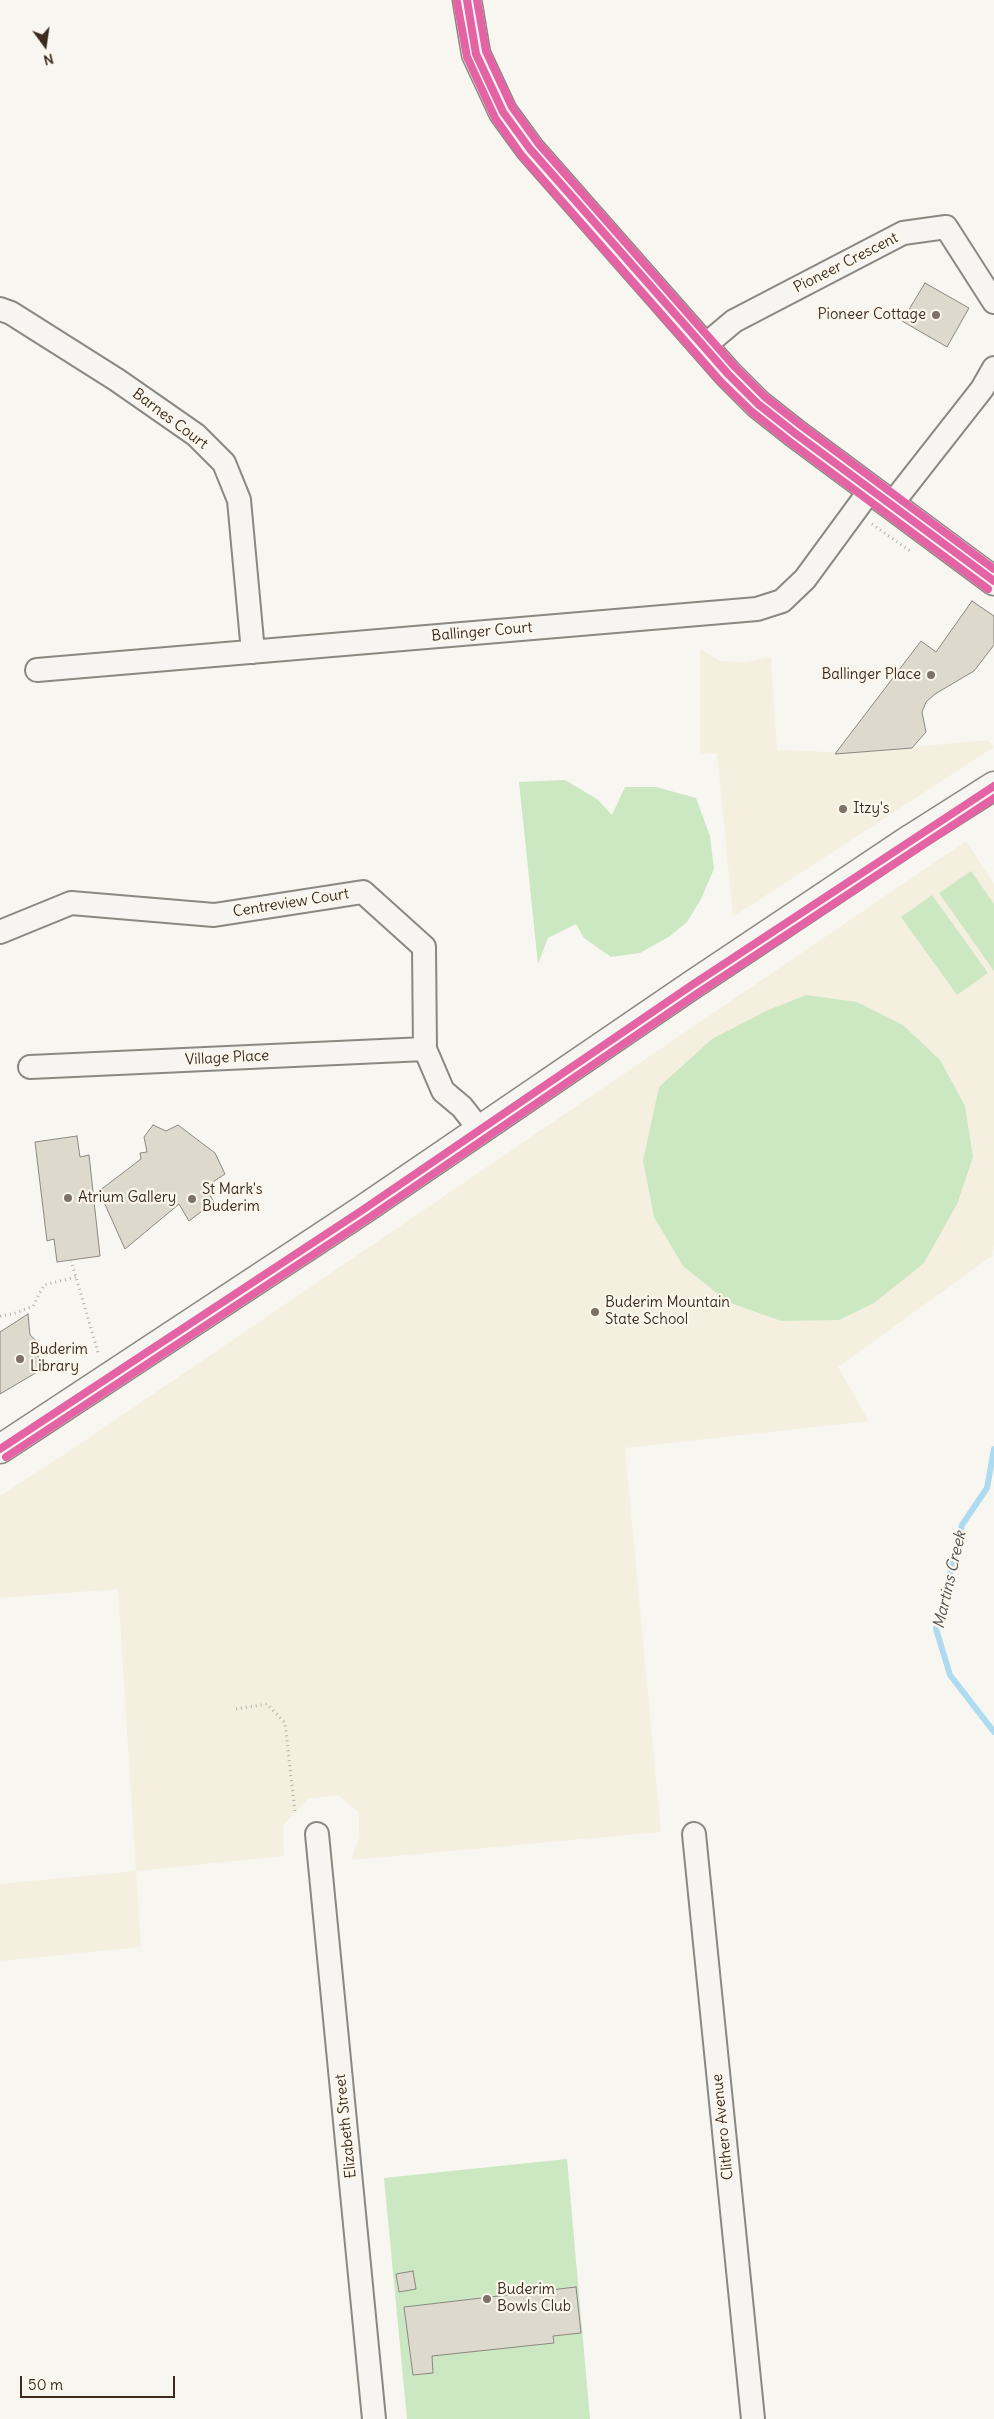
<!DOCTYPE html>
<style>
body{margin:0}
#map{position:relative;width:994px;height:2419px;overflow:hidden;background:#f8f6f0;font-family:Delius,sans-serif}
canvas{display:block}
.north{position:absolute;left:20px;top:20px;width:50px;height:50px;-webkit-text-stroke:4px #fbf7ec;paint-order:stroke;rotate:166deg;font-size:14px;font-weight:700;line-height:20px;text-align:center;color:#3b2a1e}
.north::after{content:'';display:block;margin:auto;width:18px;height:22px;background:#3b2a1e;clip-path:polygon(50% 0,100% 100%,50% 72%,0 100%)}
.scale{position:absolute;left:20px;top:2376px;width:155px;height:22px;box-sizing:border-box;border:2px solid #3b2a1e;border-top:0;padding-left:6px;font-size:15px;line-height:18px;white-space:nowrap;color:#3b2a1e;-webkit-text-stroke:4px #fbf7ec;paint-order:stroke}
</style>
<div id="map">
<canvas width="994" height="2419"></canvas>
<div class="north">N</div>
<div class="scale">50 m</div>
</div>
<script>
const g = document.querySelector('canvas').getContext('2d');
g.lineJoin = 'round';
function fill(path, color) { g.fillStyle = color; g.fill(path, 'evenodd'); }
const poly = rows => new Path2D(rows.map(r => 'M' + r).join(''));
function stroke(path, color, width, dash) { g.strokeStyle = color; g.lineWidth = width; g.lineCap = dash ? 'butt' : 'round'; g.setLineDash(dash || []); g.stroke(path); }
function drawText(font, color, halo, rows, align = 'center') {
  g.font = font + ' Delius,sans-serif'; g.lineWidth = 4.5; g.setLineDash([]); g.textBaseline = 'middle'; g.strokeStyle = halo; g.fillStyle = color; for (const [text, x, y, turn = 0] of rows) {
    g.save(); g.translate(x, y); g.rotate((+turn || 0) * Math.PI / 180); g.textAlign = isNaN(turn) ? turn : align; if (halo) g.strokeText(text, 0, 0); g.fillText(text, 0, 0); g.restore();
  }
}
fill(poly([
 [700,649,720,661,746,662,771,657,777,751,786,750,846,753,988,740,994,747,733,917,717,753,700,754],
 [966,841,994,884,994,1245,992,1256,838,1367,869,1421,625,1448,661,1832,351,1860,359,1837,359,1813,338,1795,308,1799,283,1825,284,1856,136,1871,141,1947,0,1961,0,1884,136,1871,118,1589,0,1598,0,1496,68,1452]
]), '#f5efe0');
fill(poly([
 [565,780,597,799,612,815,625,787,656,787,696,798,710,836,714,869,701,899,687,922,670,936,640,953,611,957,584,938,576,924,548,938,538,964,519,782],
 [971,871,994,904,994,971,939,893],
 [932,895,988,973,957,995,901,917],
 [806,995,857,1002,903,1025,940,1060,965,1106,973,1157,957,1204,924,1263,874,1303,839,1320,781,1321,728,1302,683,1266,654,1217,643,1161,659,1087,712,1039,766,1011],
 [567,2159,590,2419,407,2419,384,2178]
]), '#cbe8c3');
stroke(poly([
 [994,1449,987,1488,962,1525,936,1629,950,1675,994,1732]
]), '#aedbef', 6);
const building = poly([
 [925,283,969,308,947,347,902,321,925,283],
 [972,601,994,616,994,645,974,671,935,694,926,702,922,712,926,732,912,748,835,754,921,641,936,652,972,601],
 [153,1125,166,1131,178,1125,215,1153,225,1174,205,1187,214,1202,189,1221,179,1204,125,1249,99,1191,141,1159,140,1153,147,1152,144,1137,153,1125],
 [77,1136,80,1157,89,1155,100,1256,57,1262,54,1239,47,1241,35,1142,77,1136],
 [28,1314,30,1335,43,1347,35,1350,44,1368,0,1394,0,1332,28,1314],
 [413,2271,416,2289,399,2292,396,2274,413,2271],
 [576,2287,581,2333,553,2336,554,2343,432,2356,433,2373,413,2375,404,2307,576,2287]
]);
fill(building, '#ded9cd');
stroke(building, '#8b8781', 1);
const minor = poly([
 [0,309,11,313,117,380,196,435,224,463,239,500,253,652],
 [703,347,734,321,903,233,946,227,994,302],
 [891,505,982,389,994,368],
 [37,670,757,609,782,601,805,579,871,489],
 [0,932,71,903,214,915,363,892,424,947,425,1049,443,1091,462,1107,480,1130],
 [30,1067,425,1049],
 [317,1834,374,2419],
 [694,1834,753,2419]
]);
const tertiary = poly([
 [467,0,476,54,503,112,530,149,728,374,758,404,796,434,994,581]
]);
const secondary = poly([
 [0,1449,361,1211,692,985,912,838,994,786]
]);
stroke(minor, '#8b8781', 26);
stroke(tertiary, '#8b8781', 31);
stroke(secondary, '#8b8781', 31);
stroke(poly([
 [872,524,910,551],
 [71,1260,99,1356],
 [0,1316,13,1314,33,1306,44,1285,76,1277],
 [236,1709,267,1704,285,1723,295,1812]
]), '#b3b0ac', 3, [1, 4]);
stroke(minor, '#f6f5f1', 22);
stroke(tertiary, '#f6f5f1', 28);
stroke(secondary, '#f6f5f1', 28);
stroke(poly([
 [467,0,476,54,503,112,530,149,728,374,758,404,796,434,994,581],
 [0,1449,361,1211,692,985,994,786]
]), '#e463a4', 8);
stroke(poly([
 [457,2,467,57,495,118,522,156,720,381,752,412,790,442,988,589],
 [6,1457,367,1219,698,993,994,798]
]), '#e463a4', 8);
stroke(poly([
 [477,0,486,51,512,107,538,143,735,367,765,397,802,426,994,569]
]), '#e463a4', 8);
for (const [x, y, r, color] of [
 [936,315,5,"#7d7168"],
 [931,675,5,"#7d7168"],
 [843,809,5,"#7d7168"],
 [68,1198,5,"#7d7168"],
 [192,1199,5,"#7d7168"],
 [595,1312,5,"#7d7168"],
 [20,1359,5,"#7d7168"],
 [487,2299,5,"#7d7168"]
]) { const dot = new Path2D(); dot.arc(x, y, r, 0, 2 * Math.PI); g.fillStyle = color; g.fill(dot); stroke(dot, '#fbf7ec', 2); }
drawText('15px', '#3b2a1e', '#fbf7ec', [
 ["Pioneer Crescent",846,263,-27],
 ["Barnes Court",170,419,37],
 ["Ballinger Court",482,632,-5],
 ["Centreview Court",291,903,-9],
 ["Village Place",227,1058,-3],
 ["Elizabeth Street",346,2126,-96],
 ["Clithero Avenue",723,2127,-96]
]);
drawText('15px', '#3b2a1e', '#fbf7ec', [
 ["Pioneer Cottage",926,315,"right"],
 ["Ballinger Place",921,675,"right"],
 ["Itzy's",853,809],
 ["St Mark's",202,1190],
 ["Buderim",202,1207],
 ["Atrium Gallery",78,1198],
 ["Buderim Mountain",605,1303],
 ["State School",605,1320],
 ["Buderim",30,1350],
 ["Library",30,1367],
 ["Buderim",497,2290],
 ["Bowls Club",497,2307]
], 'left');
drawText('italic 16px', '#505352', '#fbf7ec', [
 ["Martins Creek",950,1580,-77]
]);
</script>
